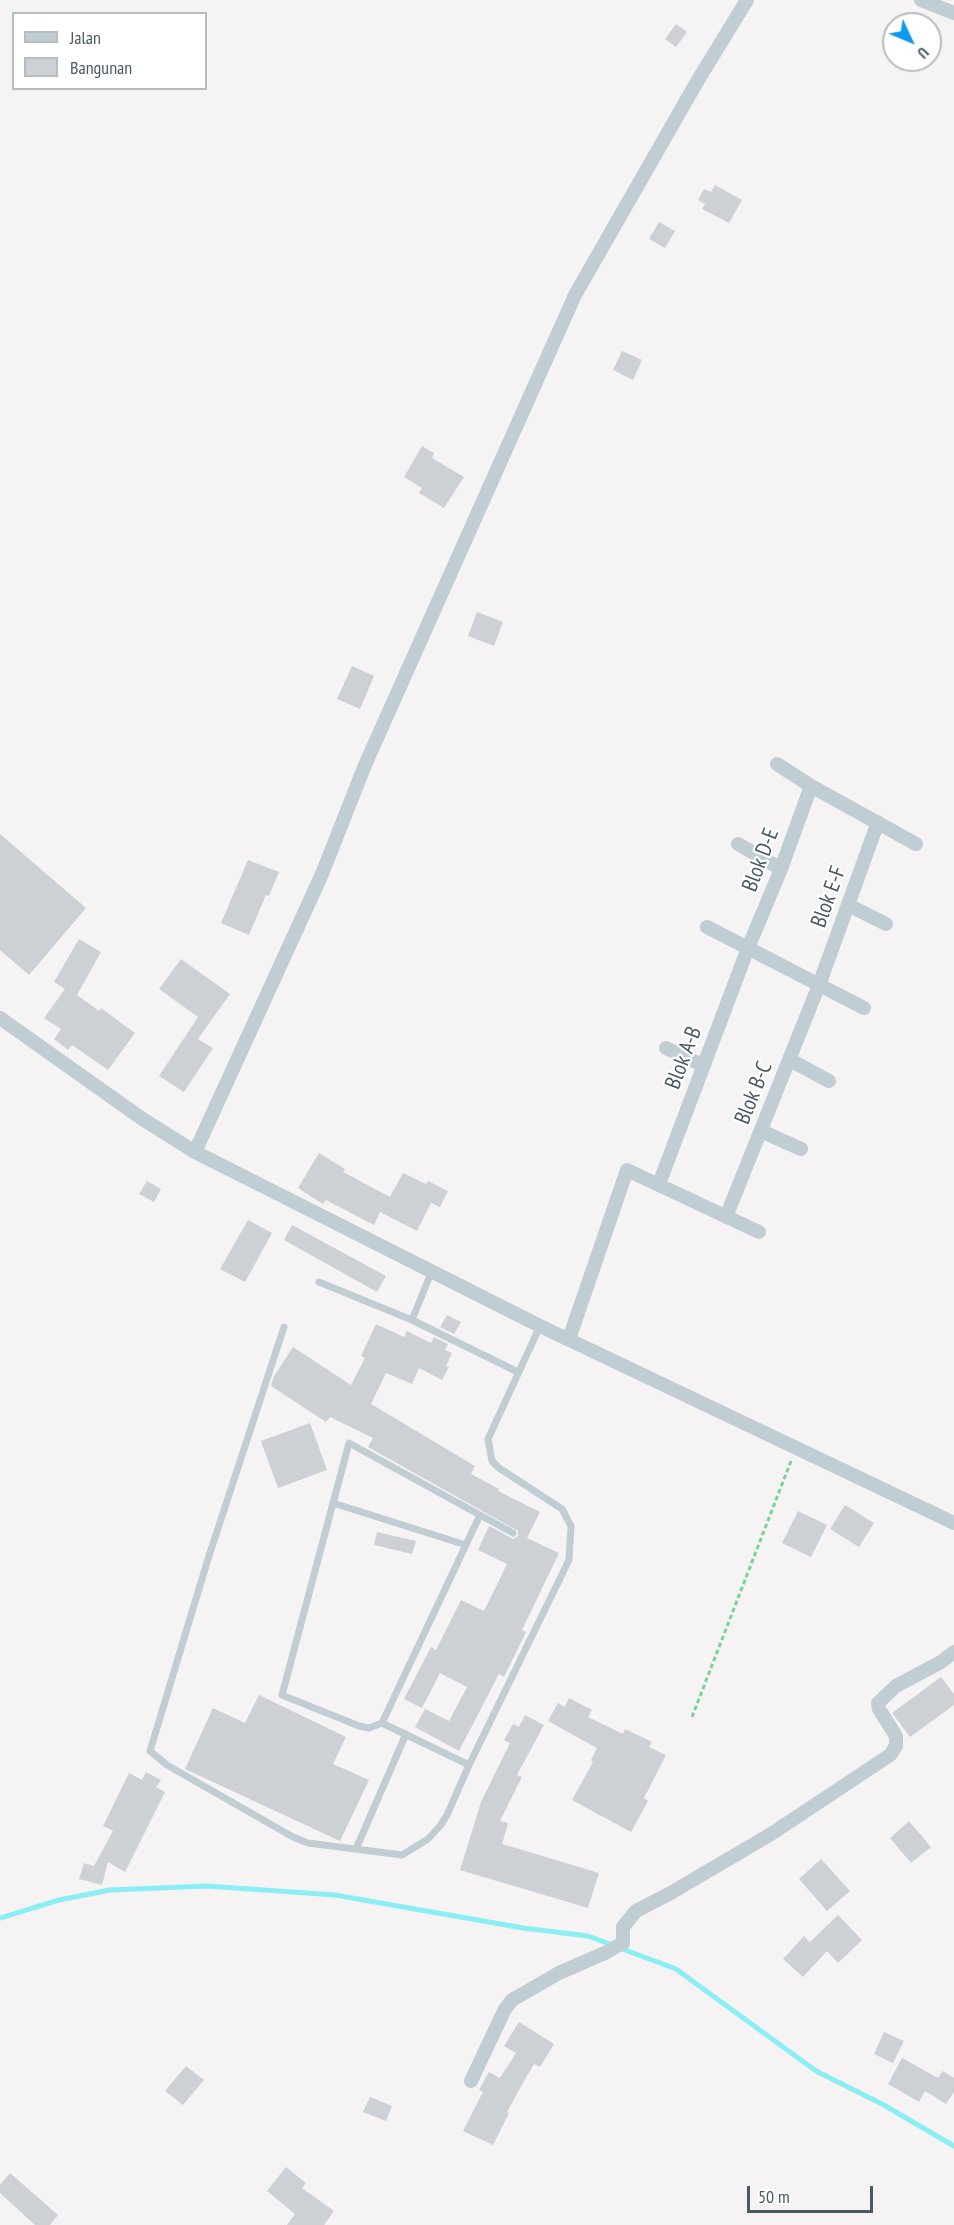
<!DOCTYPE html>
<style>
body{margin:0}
#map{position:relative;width:954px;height:2225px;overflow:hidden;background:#f5f3f3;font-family:"PT Sans Narrow",sans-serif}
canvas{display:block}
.legend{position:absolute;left:12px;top:12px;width:195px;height:78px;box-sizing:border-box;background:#fff;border:2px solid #b6bdc0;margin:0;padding:8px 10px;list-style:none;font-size:18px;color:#495a62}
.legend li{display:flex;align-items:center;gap:12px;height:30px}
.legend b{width:30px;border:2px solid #b6bdc0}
.north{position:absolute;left:882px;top:12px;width:60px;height:60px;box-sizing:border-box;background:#fff;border:2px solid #b6bdc0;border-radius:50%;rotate:134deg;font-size:16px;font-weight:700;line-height:24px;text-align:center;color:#495a62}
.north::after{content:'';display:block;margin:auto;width:21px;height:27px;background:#1099f2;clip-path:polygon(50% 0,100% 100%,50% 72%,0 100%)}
.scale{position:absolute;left:747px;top:2186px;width:126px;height:27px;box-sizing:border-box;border:3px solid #495a62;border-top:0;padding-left:8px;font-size:18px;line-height:21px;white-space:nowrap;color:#495a62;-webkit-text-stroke:4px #fff;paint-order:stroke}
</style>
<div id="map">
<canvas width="954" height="2225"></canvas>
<ul class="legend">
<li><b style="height:8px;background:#c0cdd3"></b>Jalan</li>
<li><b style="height:16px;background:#cdd1d5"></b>Bangunan</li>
</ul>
<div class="north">U</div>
<div class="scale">50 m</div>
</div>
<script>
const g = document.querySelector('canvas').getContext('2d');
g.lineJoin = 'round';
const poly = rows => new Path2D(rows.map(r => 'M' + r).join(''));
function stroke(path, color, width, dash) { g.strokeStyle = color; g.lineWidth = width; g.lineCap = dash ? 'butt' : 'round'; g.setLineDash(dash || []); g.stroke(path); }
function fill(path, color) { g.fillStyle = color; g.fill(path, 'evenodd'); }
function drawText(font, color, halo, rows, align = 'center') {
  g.font = font + ' "PT Sans Narrow",sans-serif'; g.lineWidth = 4.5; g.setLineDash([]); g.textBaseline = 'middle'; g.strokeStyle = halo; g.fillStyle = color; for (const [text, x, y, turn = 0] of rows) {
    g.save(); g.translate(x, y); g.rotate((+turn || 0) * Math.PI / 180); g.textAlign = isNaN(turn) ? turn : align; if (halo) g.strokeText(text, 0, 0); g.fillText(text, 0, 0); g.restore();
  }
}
stroke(poly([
 [0,1918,59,1900,110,1890,207,1886,335,1895,523,1928,588,1936,676,1969,816,2071,882,2104,954,2146]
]), '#8beef2', 5);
fill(poly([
 [676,24,687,32,676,47,665,39],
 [715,185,742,200,729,223,702,209,705,204,698,200,704,189,711,192],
 [659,222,675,231,665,248,649,239],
 [622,351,642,360,633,380,613,370],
 [422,446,434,453,432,458,464,477,444,508,419,493,422,488,404,477],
 [477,612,503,622,494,646,468,636],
 [352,666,374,676,360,709,337,699],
 [0,834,86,908,29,975,0,950],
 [248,860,279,872,269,896,266,895,249,935,221,923],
 [79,939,101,952,77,995,99,1011,101,1008,135,1033,108,1070,72,1045,68,1050,54,1039,61,1029,44,1018,65,989,54,982],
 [181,959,230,994,198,1039,213,1048,184,1092,159,1076,198,1017,159,989],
 [319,1153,345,1169,343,1172,390,1197,403,1173,426,1184,428,1181,448,1191,440,1207,431,1203,417,1231,380,1212,374,1225,326,1200,323,1204,298,1188],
 [147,1181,161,1189,154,1202,139,1194],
 [248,1220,272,1233,245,1282,220,1269],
 [292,1225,386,1276,377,1292,284,1240],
 [447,1315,461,1322,454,1334,440,1327],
 [376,1324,404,1337,407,1331,431,1343,434,1337,448,1344,445,1350,452,1353,446,1366,449,1367,442,1380,419,1368,412,1384,386,1373,371,1404,475,1466,471,1474,499,1489,498,1491,540,1512,527,1538,559,1553,522,1630,526,1632,504,1677,499,1674,459,1751,415,1727,425,1709,449,1721,467,1687,440,1673,422,1708,404,1699,431,1647,436,1650,461,1600,484,1611,507,1564,478,1550,489,1526,513,1539,518,1536,518,1531,368,1447,373,1438,330,1417,326,1422,271,1386,274,1376,293,1347,351,1385,365,1358,361,1356],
 [310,1423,327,1470,278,1488,261,1441],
 [845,1505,874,1523,859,1547,830,1529],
 [798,1511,827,1525,811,1557,782,1543],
 [377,1532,416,1541,412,1554,374,1545],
 [941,1677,954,1694,954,1705,910,1737,892,1713],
 [259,1695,346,1737,333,1764,369,1780,340,1841,185,1769,213,1708,245,1723],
 [569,1698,592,1710,588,1717,623,1734,625,1729,652,1742,649,1747,666,1755,644,1798,648,1801,631,1832,572,1800,593,1762,591,1760,597,1748,548,1721,558,1703,565,1707],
 [525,1715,544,1725,517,1775,522,1777,500,1821,508,1823,502,1844,599,1873,588,1908,460,1870,481,1802,510,1743,504,1740,513,1724,519,1727],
 [146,1772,161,1780,156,1787,165,1792,125,1872,108,1862,102,1885,79,1879,84,1863,94,1866,113,1831,103,1826,129,1773,142,1780],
 [909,1821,931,1847,911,1863,890,1838],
 [821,1859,850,1891,827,1911,799,1879],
 [838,1915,862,1940,838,1963,827,1951,803,1977,783,1959,804,1936,810,1942],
 [519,2022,554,2044,540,2067,534,2064,524,2081,507,2112,509,2113,493,2145,463,2131,483,2092,479,2090,489,2072,500,2078,516,2053,504,2046],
 [884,2032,904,2041,893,2063,874,2054],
 [902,2058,938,2078,943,2071,954,2078,954,2092,946,2104,925,2091,919,2102,888,2084],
 [186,2066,204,2080,183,2105,165,2091],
 [370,2097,392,2106,386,2121,363,2112],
 [286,2167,306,2183,302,2188,334,2211,324,2225,287,2225,295,2214,267,2191],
 [10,2173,58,2215,50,2225,35,2225,0,2193,0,2185]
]), '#cdd1d5');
stroke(poly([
 [692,1717,791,1461]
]), '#76d496', 3, [4.5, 3]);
stroke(poly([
 [319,1282,412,1320,518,1372],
 [412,1320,431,1273],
 [284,1327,208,1559,150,1751,167,1765,293,1837,308,1843,402,1855,428,1839,440,1826,447,1815,469,1765,569,1560,571,1526,562,1509,499,1468,492,1461,488,1439,540,1326],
 [333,1503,466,1545],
 [480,1515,382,1723,369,1728,359,1726,282,1695,349,1443,480,1515,513,1533],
 [382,1723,469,1765],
 [356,1849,406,1734]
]), '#c0cdd3', 7);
stroke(poly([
 [921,0,954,13],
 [777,764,811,786,916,844],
 [738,844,781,869],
 [848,905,886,924],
 [707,927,864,1008],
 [0,1018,141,1118,195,1152,540,1326,954,1523],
 [666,1048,704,1066],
 [790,1060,829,1081],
 [761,1131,801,1149],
 [195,1152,322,874,365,765,575,295,698,80,747,0],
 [659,1184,748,948,781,869,811,786],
 [726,1217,819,985,878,822],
 [569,1339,627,1170,759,1232],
 [471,2081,505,2009,512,2000,559,1973,607,1952,623,1943,623,1927,636,1911,669,1894,771,1834,890,1755,896,1746,896,1736,879,1709,878,1703,896,1686,941,1662,954,1652]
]), '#c0cdd3', 14);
drawText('22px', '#495a62', '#fff', [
 ["Blok D-E",761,860,-69],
 ["Blok E-F",829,897,-70],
 ["Blok A-B",684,1058,-69],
 ["Blok B-C",754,1093,-68]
]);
</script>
